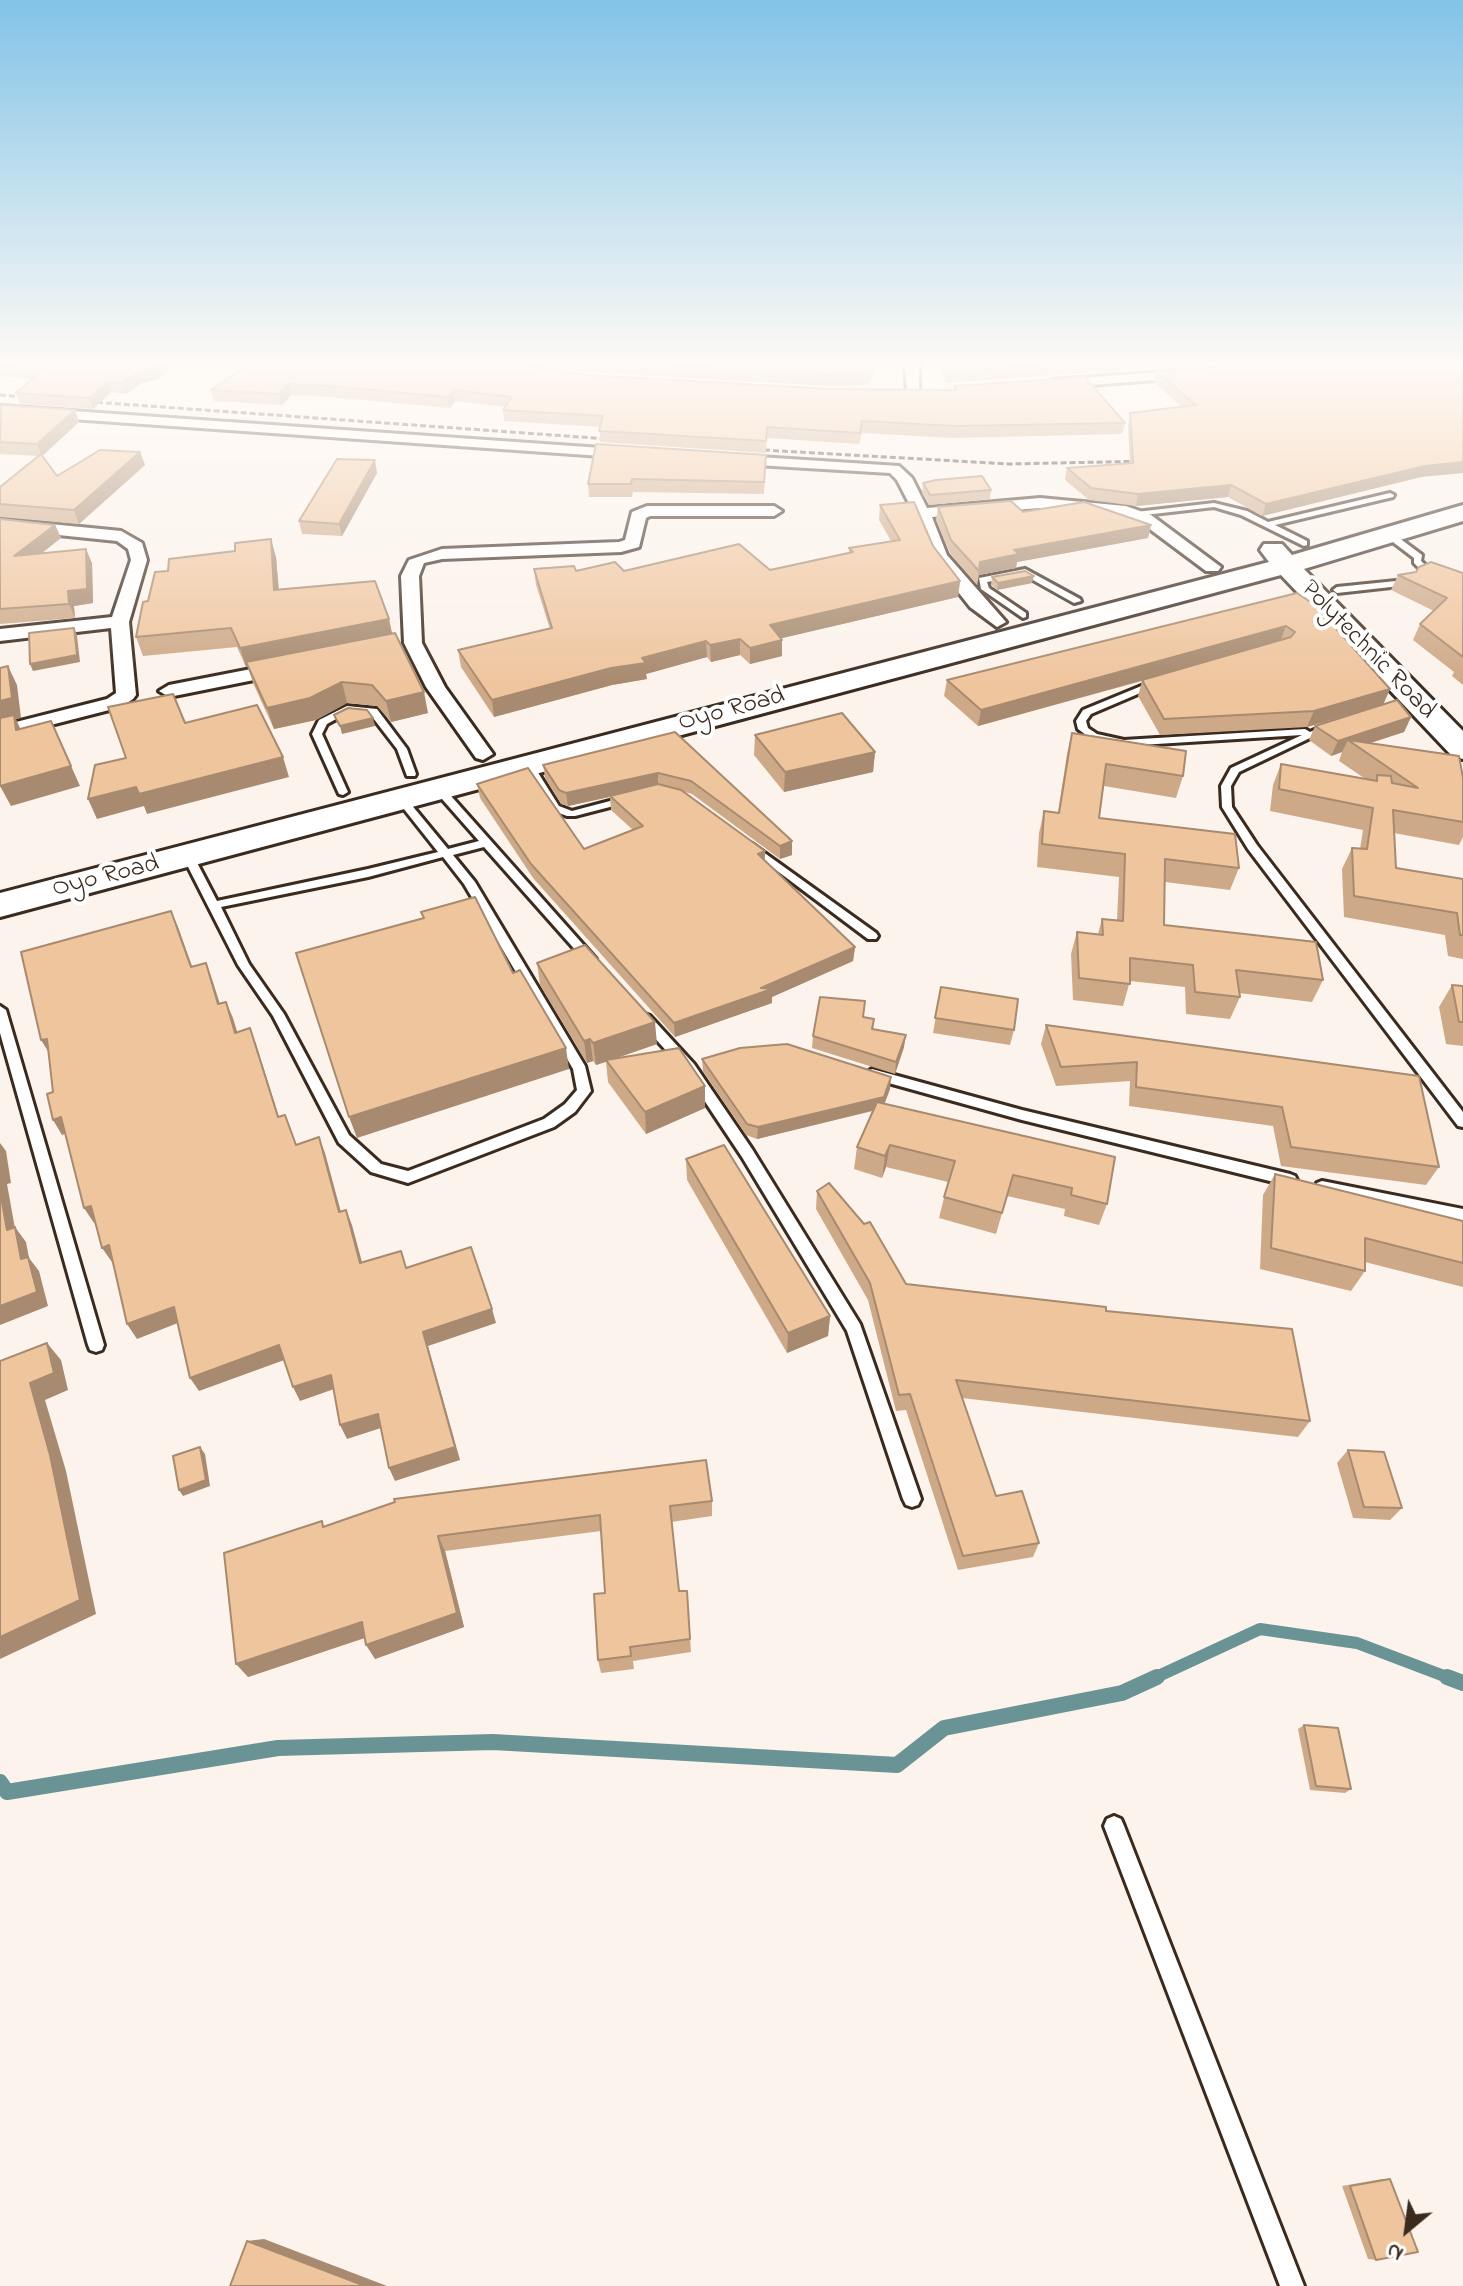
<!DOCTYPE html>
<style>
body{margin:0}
#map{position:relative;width:1463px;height:2286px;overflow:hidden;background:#fcf3ec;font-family:"Indie Flower",sans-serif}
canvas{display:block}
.north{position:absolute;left:1367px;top:2190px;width:80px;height:80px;-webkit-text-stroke:6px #fff;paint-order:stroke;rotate:209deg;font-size:22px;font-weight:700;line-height:32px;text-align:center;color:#3b2a1e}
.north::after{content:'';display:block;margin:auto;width:28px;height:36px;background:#3b2a1e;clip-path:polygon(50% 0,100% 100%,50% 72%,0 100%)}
</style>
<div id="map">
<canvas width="1463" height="2286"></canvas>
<div class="north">N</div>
</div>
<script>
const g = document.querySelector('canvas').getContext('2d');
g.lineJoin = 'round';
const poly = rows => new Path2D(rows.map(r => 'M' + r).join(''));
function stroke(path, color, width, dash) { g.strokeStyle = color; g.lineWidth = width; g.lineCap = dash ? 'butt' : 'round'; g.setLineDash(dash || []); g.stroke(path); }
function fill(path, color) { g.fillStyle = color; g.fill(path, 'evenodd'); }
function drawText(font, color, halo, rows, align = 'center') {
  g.font = font + ' "Indie Flower",sans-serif'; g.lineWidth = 8; g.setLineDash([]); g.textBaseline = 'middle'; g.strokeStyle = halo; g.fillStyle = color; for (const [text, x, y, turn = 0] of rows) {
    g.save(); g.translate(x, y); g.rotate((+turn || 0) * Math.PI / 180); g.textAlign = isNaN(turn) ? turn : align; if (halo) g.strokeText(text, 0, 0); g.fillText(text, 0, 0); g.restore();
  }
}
stroke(poly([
 [1152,1679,1260,1629,1357,1643,1452,1679]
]), '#6a9396', 12);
stroke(poly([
 [1447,1677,1463,1683],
 [0,1782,7,1792,278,1748,493,1742,897,1765,944,1728,1122,1693,1157,1677]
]), '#6a9396', 16);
const service = poly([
 [1390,493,1394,495,1393,497,1275,525,1307,541,1307,545,1304,546,1241,515,1214,507,1136,516,1132,514,1136,512,1214,503,1247,511,1268,522,1390,493],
 [1385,532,1391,532,1422,555,1421,561,1434,573,1434,577,1428,577,1414,563,1414,558,1385,536,1385,532],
 [1025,569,1080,599,1081,601,1074,603,1024,575,987,582,989,588,1026,613,1026,617,1023,618,981,589,979,578,1025,569],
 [1406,580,1409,581,1409,585,1337,593,1333,590,1337,587,1406,580],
 [1156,680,1161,683,1159,685,1091,714,1086,721,1088,728,1097,734,1124,740,1305,729,1310,732,1328,724,1333,727,1239,772,1231,786,1232,807,1257,845,1463,1112,1463,1127,1458,1126,1248,849,1222,807,1221,786,1231,768,1302,735,1124,746,1090,738,1078,729,1076,721,1083,710,1156,680],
 [347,706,377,709,407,749,416,774,415,776,407,776,397,749,370,714,349,712,327,724,322,734,348,792,343,795,339,794,312,734,319,720,347,706],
 [528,762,532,763,559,806,572,811,629,796,634,799,633,801,575,816,567,816,551,810,523,765,528,762],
 [439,786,443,787,596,959,594,962,586,962,484,847,453,855,475,882,585,1066,591,1091,575,1112,554,1127,408,1183,371,1172,339,1143,273,1016,238,965,183,857,185,855,193,855,217,901,368,869,438,852,396,799,401,796,405,797,448,849,479,841,435,791,435,787,439,786],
 [443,857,464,884,573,1069,577,1090,565,1104,544,1119,408,1171,381,1164,349,1135,284,1014,249,964,221,907,368,877,443,857],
 [752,844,876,933,878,936,876,939,868,939,748,849,748,845,752,844],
 [0,1006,6,1010,104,1345,102,1350,96,1352,90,1350,88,1345,0,1033,0,1006],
 [645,1014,650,1016,694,1064,752,1149,860,1324,921,1499,918,1505,912,1507,906,1505,903,1499,847,1331,742,1157,684,1070,640,1022,639,1019,645,1014],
 [872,1069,1022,1110,1290,1174,1295,1176,1297,1180,1295,1184,1290,1186,1022,1120,867,1077,865,1074,872,1069],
 [1322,1181,1463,1209,1463,1221,1317,1191,1315,1187,1317,1183,1322,1181],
 [1114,1816,1121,1819,1124,1826,1304,2286,1280,2286,1104,1826,1107,1819,1114,1816]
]);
const minor = poly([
 [905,363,919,363,919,396,907,393,905,363],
 [1190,370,1195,371,1195,377,1052,388,1045,384,1052,380,1190,370],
 [0,406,630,450,637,454,630,458,0,414,0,406],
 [728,455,899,466,912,478,927,508,1040,498,1126,506,1151,515,1221,567,1218,571,1206,571,1139,521,1123,516,1040,508,932,517,947,555,1006,622,997,627,970,607,933,560,914,513,897,480,890,473,723,463,723,457,728,455],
 [647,506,774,506,782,511,774,516,650,516,646,518,639,547,621,552,442,559,424,563,419,576,422,643,445,687,493,754,483,760,476,758,426,687,404,643,401,576,409,560,442,549,619,542,625,540,632,512,647,506],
 [0,519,121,531,142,543,147,560,129,622,136,695,133,699,121,707,0,738,0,726,107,699,116,693,111,628,0,641,0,629,112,617,131,560,128,549,117,541,0,529,0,519],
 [287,662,297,668,294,672,169,697,159,691,169,685,287,662]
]);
const primary = poly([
 [1463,505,1463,521,1304,569,1463,731,1463,759,1452,756,1281,575,0,917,0,893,1269,562,1260,550,1264,544,1282,544,1292,555,1463,505]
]);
stroke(service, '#3b2a1e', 6);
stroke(minor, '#3b2a1e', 6);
stroke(primary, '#3b2a1e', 6);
fill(service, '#fff');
fill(minor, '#fff');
fill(primary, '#fff');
stroke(poly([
 [0,395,39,398],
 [79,401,622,440],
 [746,449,1009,464,1153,461]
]), '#3b2a1e', 3, [6, 3]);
fill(poly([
 [0,363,159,379,142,383,126,394,111,392,93,409,20,404,16,393,31,379,0,376],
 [250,363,588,375,829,389,954,390,954,386,1125,423,1122,434,953,438,862,433,859,444,767,438,766,453,600,442,600,427,504,421,503,410,505,407,455,401,450,408,319,396,291,395,282,405,214,401,211,390],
 [513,363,875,363,870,385,829,386,589,372],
 [938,363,1215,363,946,383],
 [1156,371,1421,477,1262,516,1228,497,1136,506,1089,500,1065,480,1067,468,1130,464,1128,425,1130,413,1182,407,1154,382],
 [0,406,75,410,79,422,42,456,57,476,140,452,145,465,79,524,0,517,0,487,39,456,0,454],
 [766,455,764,494,633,492,632,497,589,497,588,484],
 [377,473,342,536,302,534,299,521],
 [923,483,991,490,990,499,929,505,922,493],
 [880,505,933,546,960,581,958,597,781,638,782,640,782,656,750,664,740,655,711,662,707,657,646,674,647,679,612,685,494,717,461,667,458,650,550,629,536,585,534,569,576,571,770,570,849,553,849,548,891,541,879,520],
 [938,507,1023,512,1151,525,1148,538,1017,562,1016,568,979,575,977,585,950,553,936,520],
 [0,519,55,525,61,538,42,553,92,563,93,603,74,606,75,618,0,624],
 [276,557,279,589,389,619,392,634,428,713,391,722,377,706,347,703,316,720,274,729,253,683,248,667,246,667,237,647,143,656,136,637,168,571],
 [1463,573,1463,685,1452,676,1454,672,1413,640,1420,624,1434,611,1391,590,1398,575],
 [992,577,1032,583,997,590,991,584],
 [1297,593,1390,689,1383,704,1411,717,1404,732,1370,743,1463,778,1463,837,1459,845,1394,833,1396,868,1463,879,1463,959,1448,956,1445,935,1344,917,1342,869,1352,848,1360,849,1363,830,1270,811,1273,785,1281,764,1364,778,1339,761,1342,752,1331,756,1309,740,1315,726,1363,710,1307,727,1160,735,1138,696,1142,681,978,726,944,696,947,680],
 [675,732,792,855,780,859,692,794,685,792,765,851,765,861,855,947,853,961,772,997,772,1003,675,1037,533,878,480,798,477,784,584,849,633,830,611,810,610,797,568,806,561,804,545,778,543,765],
 [1072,733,1183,776,1176,798,1104,786,1099,818,1239,868,1230,890,1165,882,1164,925,1323,980,1312,1002,1239,993,1240,997,1230,1019,1186,1014,1185,987,1130,981,1123,1006,1073,1000,1071,954,1077,932,1098,934,1102,919,1117,920,1119,877,1037,867,1039,833,1044,811,1058,813,1067,754],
 [755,735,875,752,873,772,784,792,754,755],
 [537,963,657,1044,617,1058,705,1108,646,1134,608,1082,606,1062,596,1065,593,1061,587,1063,540,985],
 [1452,985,1463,986,1463,1046,1446,1044,1439,1007],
 [941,987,1014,1030,1010,1045,933,1033],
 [864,1017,874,1019,873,1030,904,1047,895,1074,812,1048,813,1036],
 [1046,1025,1419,1076,1439,1167,1426,1185,1281,1166,1273,1126,1129,1106,1130,1081,1056,1086,1041,1044],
 [702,1059,890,1089,884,1104,1107,1204,1099,1225,1064,1216,1065,1209,1007,1196,996,1234,939,1218,948,1182,886,1167,882,1178,854,1169,857,1147,873,1111,757,1139,746,1135,703,1071],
 [686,1159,830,1316,828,1336,787,1353,687,1180],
 [1275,1174,1463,1221,1463,1287,1365,1262,1365,1271,1351,1291,1260,1269,1263,1195],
 [817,1191,906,1284,1106,1311,1310,1421,1298,1437,962,1398,996,1496,1039,1543,1033,1557,958,1570,906,1410,896,1411,868,1300,816,1209],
 [1348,1450,1402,1508,1390,1520,1353,1518,1337,1463],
 [712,1501,712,1516,671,1522,679,1591,687,1591,691,1652,633,1661,634,1669,601,1673,598,1660,605,1593,601,1531,445,1551,464,1627,375,1659,365,1638,248,1677,325,1526],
 [1304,1725,1351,1789,1345,1793,1310,1790,1298,1729],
 [1382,2179,1390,2179,1376,2260,1368,2259,1342,2186]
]), '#cea988');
fill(poly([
 [160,363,176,363,159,379,142,383,126,394,122,383,138,372],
 [873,363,875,363,870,385,871,374],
 [108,382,111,392,93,409,89,398],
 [288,384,291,395,282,405,279,394],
 [454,390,455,401,450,408,448,397],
 [75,410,79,422,42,456,37,444],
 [140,452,145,465,79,524,74,510],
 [375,460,377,473,342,536,339,524],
 [1463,462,1463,473,1421,477,1262,516,1266,504,1425,466],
 [1231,485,1228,497,1136,506,1138,494],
 [55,525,61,538,20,570,14,556],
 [1151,525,1148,538,1017,562,1016,568,978,575,980,562,1014,550],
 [271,539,276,557,280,608,274,590],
 [86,549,92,563,93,603,74,606,75,618,69,604,68,591],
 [1034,576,1032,583,997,590,998,583],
 [960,581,958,597,770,641,770,625],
 [389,619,393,638,246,667,240,648],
 [1286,626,1280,642,978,726,981,710],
 [74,628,77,635,80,662,33,671,30,664],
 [740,639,740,655,711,662,710,645],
 [782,640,782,656,750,664,750,648],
 [706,641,707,657,646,674,647,679,612,685,494,717,492,700],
 [8,666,17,685,21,718,16,719,23,735,0,724,0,701],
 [342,682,347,703,316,720,274,729,267,708],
 [1390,689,1383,705,1307,727,1314,711],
 [424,692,428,713,391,722,386,701],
 [1411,717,1404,732,1358,747,1348,740,1342,752,1331,756,1338,741],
 [373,718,375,726,342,734,340,726],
 [51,721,80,786,11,806,0,786],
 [875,752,873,772,784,792,785,772],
 [283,757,289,777,147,814,144,806,97,819,88,799,136,787],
 [658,773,658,786,568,806,566,793],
 [792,841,792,855,780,859,780,846],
 [765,851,764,866,758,854],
 [171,911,178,927,198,983,191,967],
 [855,947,853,961,772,997,772,1003,675,1037,674,1023,761,988],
 [206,963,212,979,225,1020,218,1004],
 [226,1002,233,1018,242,1048,235,1033],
 [655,1022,657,1044,596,1065,593,1043],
 [250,1028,256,1044,284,1133,278,1117],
 [906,1035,904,1047,895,1074,896,1062],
 [47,1039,51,1056,41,1040],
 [590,1039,593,1061,587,1063,584,1041],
 [566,1048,569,1069,357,1138,349,1117],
 [891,1077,890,1089,883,1108,757,1139,758,1127],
 [705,1086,705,1108,646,1134,645,1112],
 [61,1117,70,1132,62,1135,53,1120],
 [319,1137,325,1153,345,1227,339,1212],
 [0,1143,6,1151,11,1183,7,1184,18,1245,7,1230,0,1191],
 [890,1145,886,1167,882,1178,885,1156],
 [91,1206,100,1221,94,1223,84,1208],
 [346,1210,352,1225,366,1277,360,1263],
 [15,1227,26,1242,29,1258,39,1271,48,1306,0,1325,0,1306,21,1259],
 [109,1245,119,1260,112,1262,102,1248],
 [174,1307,183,1321,137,1339,127,1324],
 [492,1309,496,1323,428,1346,460,1460,395,1481,389,1468,423,1332],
 [830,1316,828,1336,787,1353,788,1333],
 [47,1343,61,1360,68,1390,45,1400,66,1471,96,1614,0,1659,0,1637,30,1383],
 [279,1345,287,1359,199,1391,190,1378],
 [331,1375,337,1388,300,1401,293,1387],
 [378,1414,384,1427,347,1439,340,1425],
 [200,1447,205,1454,210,1486,183,1496,179,1490],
 [438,1536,445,1551,464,1627,375,1659,366,1645],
 [362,1622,370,1636,248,1677,236,1664],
 [264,2239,387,2286,365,2286,247,2241]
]), '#a78a6f');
const building = poly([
 [0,363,160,363,155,368,138,372,122,383,108,382,89,398,16,393,42,370,0,366,0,363],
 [250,363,508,363,588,375,829,389,956,390,954,386,1085,377,1125,423,955,426,862,421,860,433,767,427,766,441,599,431,603,416,503,410,512,397,454,390,448,397,317,385,288,384,279,394,211,390,250,363],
 [627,363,873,363,871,374,830,375,627,363],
 [944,363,1071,363,948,372,944,363],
 [1264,363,1463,363,1463,462,1425,466,1266,504,1231,485,1138,494,1091,488,1067,468,1133,463,1130,413,1196,405,1156,371,1264,363],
 [1,405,75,410,37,444,0,442,1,405],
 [596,444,766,455,764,482,632,479,631,484,588,484,596,444],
 [100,450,140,452,74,510,0,504,0,487,41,454,57,476,100,450],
 [337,459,375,460,339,524,299,521,337,459],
 [982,476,991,490,930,495,923,483,936,480,982,476],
 [1011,501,1023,512,1084,502,1151,525,1014,550,1019,554,980,562,979,571,951,540,938,507,1011,501],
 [914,502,933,546,960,581,770,625,782,640,750,648,740,639,710,645,706,641,642,658,646,663,611,668,492,700,458,650,552,628,534,569,574,566,576,571,615,562,624,571,739,544,770,570,853,552,849,548,900,540,880,505,914,502],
 [0,519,55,525,14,556,86,549,87,589,68,591,69,604,0,609,0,519],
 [271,539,274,590,375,581,389,619,240,648,231,628,136,637,143,602,148,601,155,572,168,571,169,559,235,551,235,543,271,539],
 [1431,562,1463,573,1463,657,1420,624,1447,598,1398,575,1416,572,1419,567,1431,562],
 [1025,571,1034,576,998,583,992,577,1025,571],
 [1297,593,1315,605,1390,689,1314,711,1164,719,1142,680,1291,637,1295,632,1286,626,981,710,947,680,1297,593],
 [74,628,77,655,30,664,29,633,74,628],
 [395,633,424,692,386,701,372,685,342,682,310,698,267,708,246,662,395,633],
 [8,666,12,698,0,701,0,668,8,666],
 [173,694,185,723,257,705,283,757,139,794,136,787,88,799,95,765,126,758,108,707,173,694],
 [1397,700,1411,717,1338,741,1315,726,1397,700],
 [348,708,367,710,373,718,340,726,334,715,348,708],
 [842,713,875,752,785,772,755,735,842,713],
 [14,715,16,730,51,721,71,766,0,786,0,718,14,715],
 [675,732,792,841,780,846,691,781,658,773,566,793,559,790,543,765,675,732],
 [1072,733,1186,751,1183,776,1106,764,1099,818,1235,834,1239,868,1165,859,1164,925,1316,942,1323,980,1236,970,1240,997,1195,992,1193,965,1130,958,1130,984,1079,978,1077,932,1103,935,1102,919,1123,921,1125,854,1042,844,1044,811,1059,813,1072,733],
 [1348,740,1459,756,1463,778,1463,822,1393,810,1396,868,1463,879,1463,935,1460,935,1457,913,1354,896,1352,848,1367,849,1373,808,1279,789,1281,764,1377,781,1377,775,1391,776,1392,783,1418,788,1348,740],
 [528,768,584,849,643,826,610,796,658,784,681,790,765,851,758,854,855,947,761,988,772,989,674,1023,531,864,477,784,528,768],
 [475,897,513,973,520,970,566,1048,349,1117,296,953,424,918,421,912,475,897],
 [171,911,191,967,206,963,218,1004,226,1002,235,1033,250,1028,278,1117,285,1115,296,1145,319,1137,339,1212,346,1210,360,1263,401,1251,406,1268,471,1247,492,1309,423,1332,455,1447,389,1468,378,1414,340,1425,331,1375,293,1387,279,1345,190,1378,174,1307,127,1324,109,1245,102,1248,91,1206,84,1208,61,1117,53,1120,47,1094,53,1092,47,1039,41,1040,21,952,171,911],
 [585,945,655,1022,593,1043,590,1039,584,1041,537,963,585,945],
 [1452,985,1463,986,1463,1022,1459,1022,1452,985],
 [941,987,1018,999,1014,1030,935,1018,941,987],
 [820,997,865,1001,863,1017,874,1019,872,1029,906,1035,896,1062,813,1036,820,997],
 [1046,1025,1419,1076,1439,1167,1291,1147,1282,1107,1136,1087,1137,1062,1061,1067,1046,1025],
 [787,1044,891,1077,884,1097,758,1127,747,1124,702,1059,740,1048,787,1044],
 [679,1048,705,1086,645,1112,606,1060,679,1048],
 [877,1102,1115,1157,1107,1204,1071,1195,1072,1188,1013,1175,1002,1213,944,1197,955,1161,890,1145,885,1156,857,1147,877,1102],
 [724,1145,830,1316,788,1333,686,1159,724,1145],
 [1275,1174,1463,1221,1463,1263,1365,1238,1365,1271,1271,1248,1275,1174],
 [829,1183,864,1224,870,1222,906,1284,1106,1307,1106,1311,1292,1329,1310,1421,956,1380,996,1496,1022,1491,1039,1543,963,1556,910,1394,899,1395,870,1283,817,1191,829,1183],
 [0,1191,7,1230,15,1227,21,1259,28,1257,37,1292,0,1306,0,1191],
 [47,1343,54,1373,30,1383,50,1455,80,1600,0,1637,0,1361,47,1343],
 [200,1447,206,1480,179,1490,173,1456,200,1447],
 [1348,1450,1384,1452,1402,1508,1364,1507,1348,1450],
 [706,1460,712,1501,670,1506,679,1591,687,1591,690,1639,630,1647,631,1656,598,1660,594,1594,605,1593,600,1515,438,1536,457,1613,366,1645,362,1622,236,1664,224,1553,322,1521,323,1527,395,1502,394,1499,706,1460],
 [1304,1725,1338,1728,1351,1789,1316,1786,1304,1725],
 [1390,2179,1418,2252,1376,2260,1350,2186,1390,2179],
 [247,2241,365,2286,230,2286,247,2241]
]);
fill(building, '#efc59e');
stroke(building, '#a78a6f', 2);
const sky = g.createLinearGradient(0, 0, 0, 684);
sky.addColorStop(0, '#82c3e7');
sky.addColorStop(0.53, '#fefaf6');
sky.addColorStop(1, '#fefaf600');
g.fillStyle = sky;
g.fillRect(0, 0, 1463, 684);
drawText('26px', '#3b2a1e', '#fff', [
 ["Polytechnic Road",1367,651,46],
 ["Oyo Road",732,711,-15],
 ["Oyo Road",106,878,-14]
]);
</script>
